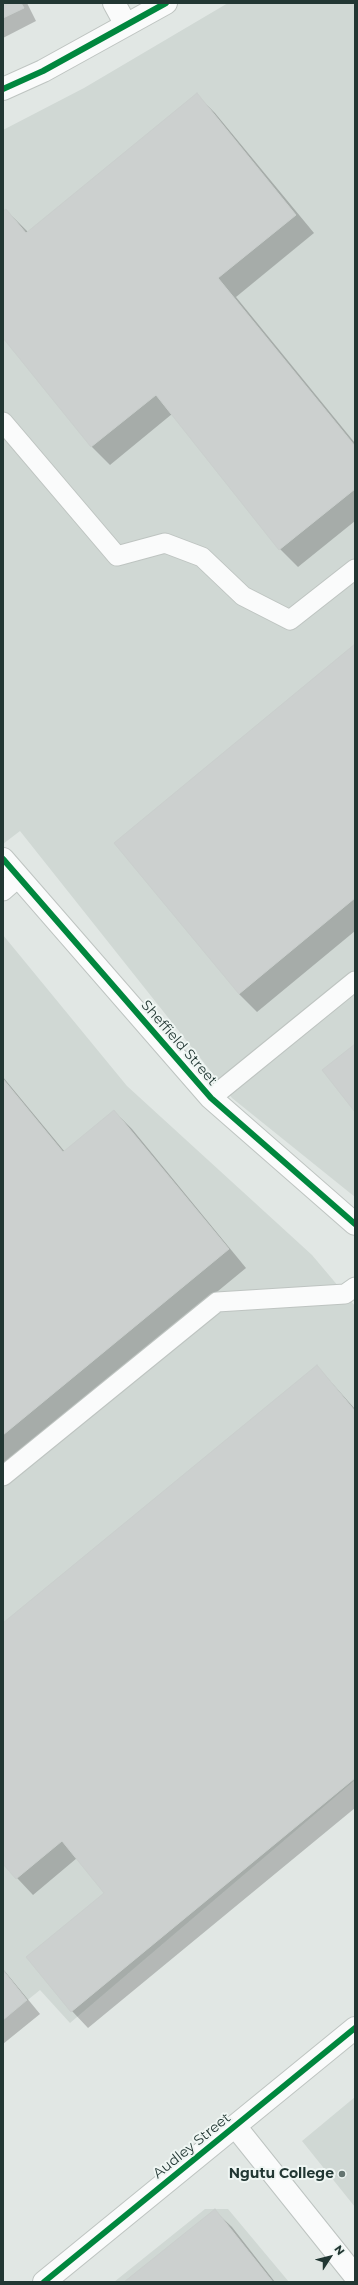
<!DOCTYPE html>
<style>
body{margin:0}
#map{position:relative;width:358px;height:2285px;overflow:hidden;background:#e1e7e4;font-family:Montserrat,sans-serif}
canvas{display:block}
.frame{position:absolute;inset:0;border:4px solid #223733;pointer-events:none}
.north{position:absolute;left:310px;top:2237px;width:40px;height:40px;-webkit-text-stroke:3px #eff6f3;paint-order:stroke;rotate:54deg;font-size:11px;font-weight:700;line-height:16px;text-align:center;color:#223733}
.north::after{content:'';display:block;margin:auto;width:14px;height:18px;background:#223733;clip-path:polygon(50% 0,100% 100%,50% 72%,0 100%)}
</style>
<div id="map">
<canvas width="358" height="2285"></canvas>
<div class="frame"></div>
<div class="north">N</div>
</div>
<script>
const g = document.querySelector('canvas').getContext('2d');
g.lineJoin = 'round';
function fill(path, color) { g.fillStyle = color; g.fill(path, 'evenodd'); }
const poly = rows => new Path2D(rows.map(r => 'M' + r).join(''));
function stroke(path, color, width, dash) { g.strokeStyle = color; g.lineWidth = width; g.lineCap = dash ? 'butt' : 'round'; g.setLineDash(dash || []); g.stroke(path); }
function drawText(font, color, halo, rows, align = 'center') {
  g.font = font + ' Montserrat,sans-serif'; g.lineWidth = 4; g.setLineDash([]); g.textBaseline = 'middle'; g.strokeStyle = halo; g.fillStyle = color; for (const [text, x, y, turn = 0] of rows) {
    g.save(); g.translate(x, y); g.rotate((+turn || 0) * Math.PI / 180); g.textAlign = isNaN(turn) ? turn : align; if (halo) g.strokeText(text, 0, 0); g.fillText(text, 0, 0); g.restore();
  }
}
fill(poly([
 [228,3,355,3,355,1197,232,1098,20,831,3,844,3,130,84,88],
 [3,935,127,1086,312,1255,355,1306,355,1780,70,2023,40,1990,3,2020],
 [355,2097,355,2207,302,2141],
 [205,2209,228,2209,289,2282,114,2282]
]), '#d0d8d4');
fill(poly([
 [3,3,27,3,36,21,3,38],
 [197,95,215,113,314,233,236,297,355,443,355,521,298,567,280,549,172,414,110,465,92,447,3,336,3,213,6,210,28,232],
 [355,645,355,931,257,1012,239,994],
 [3,1077,65,1152,114,1111,132,1129,246,1268,3,1468],
 [317,1366,355,1409,355,1808,88,2028,72,2011,106,1893,77,1858,33,1895,3,1863,3,1625],
 [3,1969,40,2014,3,2044],
 [215,2211,232,2227,275,2282,126,2282]
]), '#0003');
const building = poly([
 [3,3,21,3,24,8,3,18,3,3],
 [197,93,296,215,218,278,355,446,355,489,279,550,156,395,91,447,3,338,3,211,6,209,26,233,197,93],
 [355,644,355,898,239,994,114,843,355,644],
 [355,1044,355,1112,322,1070,355,1044],
 [3,1079,63,1152,114,1110,229,1249,3,1435,3,1079],
 [317,1365,355,1411,355,1778,71,2012,26,1957,104,1893,62,1841,16,1879,3,1864,3,1623,317,1365],
 [3,1970,27,2000,3,2020,3,1970],
 [215,2209,273,2282,124,2282,215,2209]
]);
fill(building, '#ccd0cf');
stroke(building, '#cacfcd', 1);
const service = poly([
 [3,422,117,556,165,543,202,557,243,596,290,620,355,569],
 [3,891,19,877],
 [211,1098,355,981],
 [3,1476,217,1302,345,1294,355,1287]
]);
const minor = poly([
 [114,3,126,25],
 [3,89,43,71,166,3],
 [3,859,211,1098,355,1224],
 [235,2126,355,2276]
]);
const tertiary = poly([
 [44,2282,355,2028]
]);
stroke(service, '#bec4c1', 21);
stroke(minor, '#bec4c1', 24);
stroke(tertiary, '#bec4c1', 24);
stroke(service, '#fafbfb', 19);
stroke(minor, '#fafbfb', 22);
stroke(tertiary, '#fafbfb', 22);
stroke(poly([
 [3,89,43,71,166,3],
 [3,859,211,1098,355,1224],
 [44,2282,355,2028]
]), '#00873e', 6);
for (const [x, y, r, color] of [
 [342,2174,4,"#657571"]
]) { const dot = new Path2D(); dot.arc(x, y, r, 0, 2 * Math.PI); g.fillStyle = color; g.fill(dot); stroke(dot, '#eff6f3', 1.5); }
drawText('14px', '#223733', '#eff6f3', [
 ["Sheffield Street",179,1043,49],
 ["Audley Street",192,2146,-39]
]);
drawText('bold 14px', '#223733', '#eff6f3', [
 ["Ngutu College",334,2174]
], 'right');
</script>
